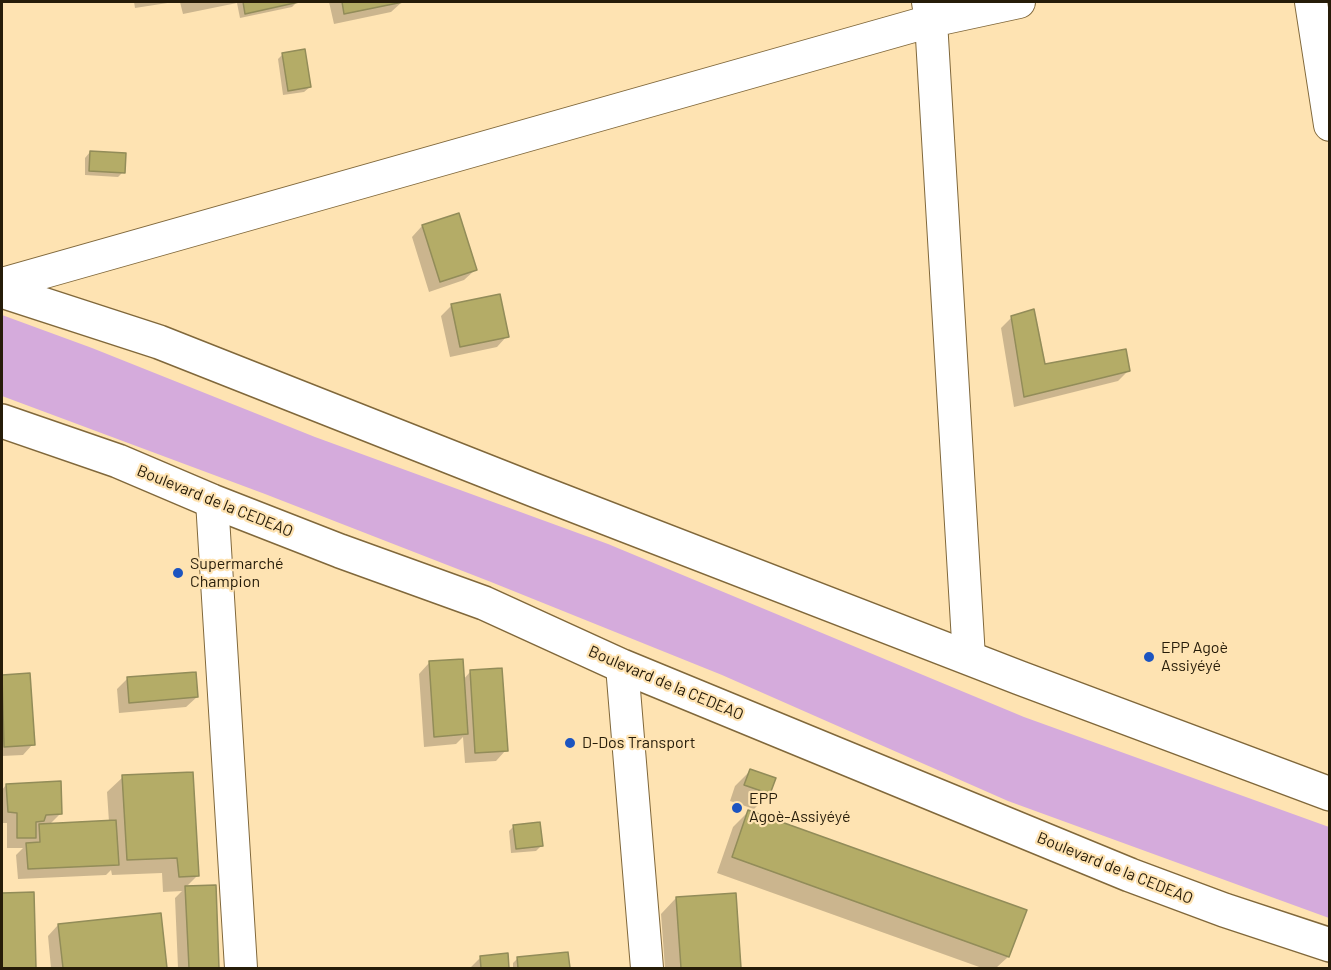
<!DOCTYPE html>
<meta charset="utf-8">
<style>
body{margin:0}
#map{position:relative;width:1331px;height:970px;overflow:hidden;background:#fee3b2;font-family:Barlow,sans-serif}
canvas{display:block}
.frame{position:absolute;inset:0;border:3px solid #261c09;pointer-events:none}
</style>
<div id="map">
<canvas width="1331" height="970"></canvas>
<div class="frame"></div>
</div>
<script>
const g = document.querySelector('canvas').getContext('2d');
g.lineJoin = 'round';
function fill(path, color) { g.fillStyle = color; g.fill(path, 'evenodd'); }
const poly = rows => new Path2D(rows.map(r => 'M' + r).join(''));
function stroke(path, color, width, dash) { g.strokeStyle = color; g.lineWidth = width; g.lineCap = dash ? 'butt' : 'round'; g.setLineDash(dash || []); g.stroke(path); }
function drawText(font, color, halo, rows, align = 'center') {
  g.font = font + ' Barlow,sans-serif'; g.lineWidth = 4.5; g.setLineDash([]); g.textBaseline = 'middle'; g.strokeStyle = halo; g.fillStyle = color; for (const [text, x, y, turn = 0] of rows) {
    g.save(); g.translate(x, y); g.rotate((+turn || 0) * Math.PI / 180); g.textAlign = isNaN(turn) ? turn : align; if (halo) g.strokeText(text, 0, 0); g.fillText(text, 0, 0); g.restore();
  }
}
fill(poly([
 [2,315,92,348,315,437,608,544,1024,717,1329,827,1329,918,1008,801,722,675,491,582,265,494,2,396]
]), '#d5abdc');
fill(poly([
 [134,2,174,2,135,8],
 [180,2,297,2,292,7,240,18,237,3,183,14],
 [329,2,402,2,391,12,334,24],
 [283,54,310,87,304,92,283,95,278,59],
 [90,152,123,172,118,177,85,175,85,158],
 [422,226,475,270,464,280,429,292,412,237],
 [452,305,507,336,497,347,450,357,441,316],
 [1012,317,1044,366,1129,370,1118,381,1014,407,1001,328],
 [429,663,463,680,470,672,506,750,496,761,465,763,463,737,456,744,424,747,419,674],
 [29,675,33,744,23,755,2,756,2,677],
 [127,679,197,697,186,707,119,713,117,689],
 [750,771,769,794,754,809,730,801,735,786],
 [123,777,197,876,186,887,215,886,218,968,178,968,175,898,182,891,163,892,162,873,112,875,111,870,106,875,18,879,16,855,23,848,7,848,7,823,2,823,2,790,6,785,61,813,49,825,109,822,107,792],
 [749,811,1008,957,996,968,982,968,717,873,733,827],
 [514,826,541,846,536,851,511,853,509,831],
 [32,894,34,968,2,968,2,895],
 [734,895,740,968,665,968,661,914,676,898],
 [58,925,166,968,51,968,48,936],
 [567,954,568,968,513,968,513,963,518,958],
 [507,955,508,968,470,968,481,957]
]), '#0003');
const building = poly([
 [243,2,299,2,245,14,243,2],
 [342,2,403,2,344,14,342,2],
 [305,49,311,87,288,91,282,53,305,49],
 [90,151,126,153,125,173,89,171,90,151],
 [459,213,477,270,440,282,422,225,459,213],
 [500,294,509,337,460,347,451,304,500,294],
 [1034,309,1045,364,1126,349,1130,371,1024,397,1011,316,1034,309],
 [463,659,468,734,434,737,429,661,463,659],
 [502,668,508,751,475,753,470,670,502,668],
 [196,672,198,697,129,703,127,677,196,672],
 [30,673,35,745,4,747,2,675,30,673],
 [750,769,776,778,770,794,744,785,750,769],
 [193,772,199,876,179,877,177,858,127,860,122,775,193,772],
 [61,781,62,814,46,815,44,821,36,822,36,838,17,838,17,813,8,812,6,784,61,781],
 [748,810,1027,910,1009,957,732,857,748,810],
 [116,820,119,865,28,869,26,843,40,842,39,824,116,820],
 [540,822,543,846,516,849,513,825,540,822],
 [216,885,219,968,189,968,185,886,216,885],
 [34,892,36,968,2,968,2,893,34,892],
 [736,893,741,968,681,968,676,897,736,893],
 [161,913,167,968,63,968,58,924,161,913],
 [568,952,570,968,518,968,517,957,568,952],
 [508,953,509,968,481,968,480,956,508,953]
]);
fill(building, '#b4ac67');
stroke(building, '#928c59', 1.5);
const minor = poly([
 [928,2,931,21,969,658],
 [1311,2,1330,125],
 [2,284,931,21,1019,2],
 [212,501,241,968],
 [622,666,647,968]
]);
const primary = poly([
 [2,291,159,342,534,490,1020,678,1330,794],
 [2,421,118,461,212,501,340,551,484,603,622,666,1130,875,1224,910,1330,945]
]);
stroke(minor, '#80683b', 34);
stroke(primary, '#80683b', 36);
stroke(minor, '#fff', 32);
stroke(primary, '#fff', 33);
for (const [x, y, r, color] of [
 [178,573,6,"#1c54c0"],
 [1149,657,6,"#1c54c0"],
 [570,743,6,"#1c54c0"],
 [737,808,6,"#1c54c0"]
]) { const dot = new Path2D(); dot.arc(x, y, r, 0, 2 * Math.PI); g.fillStyle = color; g.fill(dot); stroke(dot, '#fee3b2', 2); }
drawText('16px', '#261c09', '#fee3b2', [
 ["Boulevard de la CEDEAO",215,501,22],
 ["Boulevard de la CEDEAO",666,683,23],
 ["Boulevard de la CEDEAO",1115,868,22]
]);
drawText('16px', '#261c09', '#fee3b2', [
 ["Supermarché",190,564],
 ["Champion",190,582],
 ["EPP Agoè",1161,648],
 ["Assiyéyé",1161,666],
 ["D-Dos Transport",582,743],
 ["EPP",749,799],
 ["Agoè-Assiyéyé",749,817]
], 'left');
</script>
